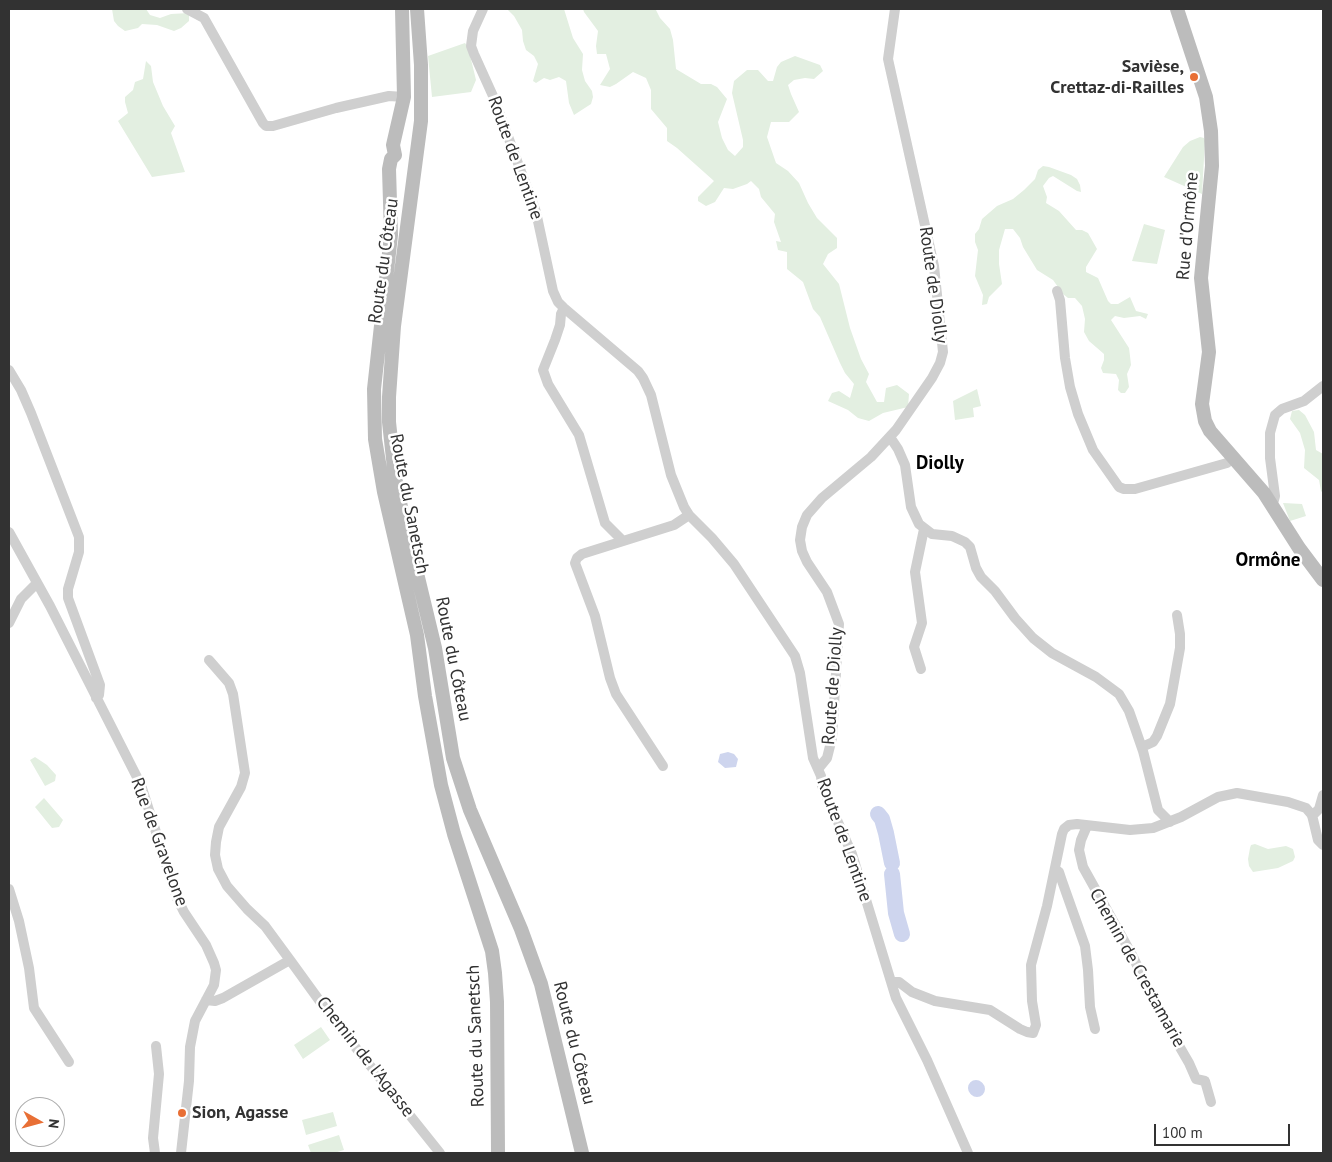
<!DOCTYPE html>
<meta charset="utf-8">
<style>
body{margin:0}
#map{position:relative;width:1332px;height:1162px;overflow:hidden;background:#fff;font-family:"PT Sans",sans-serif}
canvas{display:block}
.frame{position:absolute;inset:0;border:10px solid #323232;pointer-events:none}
.north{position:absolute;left:15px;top:1097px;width:50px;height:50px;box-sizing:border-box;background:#fff;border:1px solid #adadad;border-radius:50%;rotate:97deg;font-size:14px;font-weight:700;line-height:20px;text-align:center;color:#323232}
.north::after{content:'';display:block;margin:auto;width:18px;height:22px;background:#e86f35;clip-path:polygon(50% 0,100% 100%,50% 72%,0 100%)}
.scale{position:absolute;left:1154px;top:1124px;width:136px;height:22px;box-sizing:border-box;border:2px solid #323232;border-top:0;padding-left:6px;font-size:15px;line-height:18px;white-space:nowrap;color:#323232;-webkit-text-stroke:4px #fff;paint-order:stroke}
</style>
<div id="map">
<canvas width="1332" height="1162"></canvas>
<div class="frame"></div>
<div class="north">N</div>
<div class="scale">100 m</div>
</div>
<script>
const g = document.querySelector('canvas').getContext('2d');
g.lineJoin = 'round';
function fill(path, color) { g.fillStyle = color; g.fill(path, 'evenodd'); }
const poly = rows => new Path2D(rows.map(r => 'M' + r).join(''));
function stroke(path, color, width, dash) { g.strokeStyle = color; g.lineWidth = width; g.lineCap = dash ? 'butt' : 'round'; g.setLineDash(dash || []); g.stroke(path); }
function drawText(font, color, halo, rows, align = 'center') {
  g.font = font + ' "PT Sans",sans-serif'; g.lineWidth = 5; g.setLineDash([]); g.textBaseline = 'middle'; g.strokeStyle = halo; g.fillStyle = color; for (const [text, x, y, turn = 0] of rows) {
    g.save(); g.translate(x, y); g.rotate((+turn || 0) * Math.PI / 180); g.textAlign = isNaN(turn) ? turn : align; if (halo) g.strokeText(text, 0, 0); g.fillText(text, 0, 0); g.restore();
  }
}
fill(poly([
 [112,9,146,9,150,15,160,18,171,14,189,13,189,21,181,28,174,31,157,25,142,24,138,28,125,31,118,26,114,21],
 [507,9,564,9,573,38,583,54,582,70,585,81,592,91,593,97,591,104,574,115,569,103,566,81,559,77,550,80,544,78,536,83,533,81,538,64,534,56,526,50,523,41,522,30,514,16],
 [583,9,655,9,656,10,660,18,670,29,673,40,676,69,701,84,711,84,717,87,727,99,718,122,722,138,728,150,735,156,743,147,743,140,732,93,734,81,747,70,758,70,768,81,773,81,777,67,781,62,795,56,820,65,823,71,814,79,805,78,794,80,788,85,791,94,799,112,789,122,771,122,767,137,776,163,788,171,799,183,808,203,817,218,837,238,837,248,828,254,823,264,839,284,850,328,861,359,869,374,866,382,877,402,884,402,886,388,897,385,909,394,908,407,883,413,869,421,858,418,848,410,828,401,832,393,839,391,850,398,854,384,845,373,840,363,820,317,813,309,803,282,787,269,787,252,778,250,776,241,781,242,774,222,775,214,761,197,759,189,751,181,747,184,733,189,724,188,715,202,706,206,698,201,698,197,714,181,677,148,667,141,667,128,651,109,651,90,646,78,633,72,616,84,610,87,600,85,610,69,606,54,597,54,596,46,598,31,584,12],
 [465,43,468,47,476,80,471,92,432,97,428,56],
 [146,61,151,66,153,82,163,106,175,126,171,133,185,172,152,177,118,121,128,113,125,102,125,97,133,90,135,82,143,79],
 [1200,137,1204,138,1205,141,1202,194,1164,177,1183,147,1190,141],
 [1043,166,1049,167,1071,175,1077,179,1080,185,1081,192,1077,191,1053,176,1049,178,1043,186,1047,197,1046,203,1059,211,1076,230,1082,230,1088,233,1097,249,1086,267,1086,272,1098,278,1108,301,1111,304,1118,304,1130,297,1136,311,1148,314,1146,319,1140,316,1124,318,1115,316,1111,320,1129,348,1130,356,1131,365,1127,374,1129,387,1125,393,1121,393,1118,390,1119,380,1116,374,1103,373,1101,368,1104,360,1104,354,1089,341,1084,332,1085,319,1082,306,1075,298,1068,298,1063,294,1053,280,1037,270,1023,247,1020,238,1013,229,1005,229,999,250,999,264,1002,284,989,297,987,304,982,305,983,295,975,276,978,250,975,242,975,234,979,229,982,219,997,206,1013,199,1024,190,1035,179,1038,170],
 [1144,224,1165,230,1157,264,1132,261],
 [977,389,981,406,973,408,974,417,955,420,953,401],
 [1299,410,1305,415,1314,432,1316,450,1323,454,1323,493,1321,491,1319,480,1304,468,1305,450,1300,433,1290,419,1292,411],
 [1283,503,1302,504,1306,516,1290,521],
 [35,757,47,765,56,775,55,781,45,786,30,760],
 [44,798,63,820,59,827,52,828,35,807],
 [1255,844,1268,849,1286,846,1293,849,1295,857,1293,861,1278,868,1253,872,1249,866,1248,859,1250,848,1251,845],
 [321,1027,330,1040,303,1059,294,1045],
 [333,1112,337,1126,306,1135,302,1120],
 [339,1135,344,1150,334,1153,311,1153,308,1145]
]), '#e3efe1');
fill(poly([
 [728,752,734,754,738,759,736,767,725,768,718,762,720,754]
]), '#ced5ee');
stroke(poly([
 [878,814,882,819,886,833,892,863],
 [892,874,896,913,902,934],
 [976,1088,977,1089]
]), '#ced5ee', 16);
stroke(poly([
 [187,9,204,18,263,123,266,126,273,126,336,108,389,96,404,97],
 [483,9,473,31,471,46,474,54,493,96,536,212,553,291,558,302,564,308,638,371,643,378,651,395,671,475,684,507,689,515,712,538,734,564,795,656,800,673,813,758,821,776,822,786,852,854,896,998,927,1060,968,1153],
 [1057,291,1060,300,1065,358,1070,387,1078,414,1093,450,1119,487,1124,489,1135,489,1227,463,1232,458],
 [564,308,561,314,560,325,555,340,543,370,548,384,579,435,605,523,623,541],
 [9,370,21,390,31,413,79,537,79,552,68,589,68,598,100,685,99,695,96,698],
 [890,437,898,449,905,465,911,507,919,524,932,534,952,536,965,542,970,547,976,568,981,577,995,591,1015,618,1033,638,1052,653,1096,677,1119,694,1129,711,1135,728,1143,751,1158,810,1170,822],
 [1271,503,1274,500,1275,496,1270,458,1270,433,1275,415,1282,409,1304,401,1323,386],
 [9,532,50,606,141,785,177,898,184,912,206,945,214,963,216,970,214,985,195,1021,190,1047,189,1081,181,1153],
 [9,623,21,599,37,583],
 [209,660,229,683,233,694,245,773,241,787,219,827,216,842,215,855,218,869,227,886,247,909,265,926,290,960],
 [921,669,914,647,922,623,915,572,924,529],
 [1142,747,1153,742,1157,736,1170,704,1180,648,1180,634,1177,615],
 [663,766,616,694,610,678,595,616,575,563,577,558,582,554,674,525,689,515],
 [818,769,827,758,832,738,839,624,827,592,807,562,802,551,800,540,802,527,807,515,822,498,871,457,896,430,932,378,940,363,943,352,934,266,888,59,895,9],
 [1312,816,1319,809,1323,795],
 [1087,826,1081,840,1079,850,1083,867,1132,955,1160,1013,1189,1063,1196,1079,1205,1081,1211,1102],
 [1055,869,1059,872,1062,881,1085,946,1088,970,1090,1007,1095,1029],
 [9,889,19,921,29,968,34,1008,69,1062],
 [892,982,899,982,912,992,935,1001,990,1010,1020,1029,1027,1032,1033,1033,1036,1025,1032,1001,1031,965,1047,906,1062,834,1064,829,1069,825,1077,824,1130,830,1153,828,1181,817,1218,797,1237,793,1288,802,1306,808,1312,815,1318,840,1323,845],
 [206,1000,215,1001,223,998,290,960,332,1018,440,1153],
 [155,1153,153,1138,159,1074,156,1046]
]), '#cfcfcf', 10);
stroke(poly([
 [417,9,421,65,421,121,394,326,389,397,389,422,395,477,401,507,435,648,453,758,470,810,521,929,541,984,582,1153],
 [1177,9,1206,97,1211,131,1212,166,1201,278,1209,352,1202,404,1205,421,1210,431,1264,493,1299,548,1323,580],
 [395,155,391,159,389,169,391,235,374,389,375,439,384,492,417,635,425,696,441,785,454,834,492,951,495,973,497,1002,498,1153],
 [395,155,393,145,404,97,402,9]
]), '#bcbcbc', 14);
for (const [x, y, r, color] of [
 [1194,77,5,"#e86f35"],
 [182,1113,5,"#e86f35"]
]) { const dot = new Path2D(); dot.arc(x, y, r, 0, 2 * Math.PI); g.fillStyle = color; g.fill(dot); stroke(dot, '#fff', 2); }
drawText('bold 18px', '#323232', '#fff', [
 ["Savièse,",1184,67],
 ["Crettaz-di-Railles",1184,88],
 ["Sion, Agasse",192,1113,"left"]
], 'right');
drawText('18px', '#323232', '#fff', [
 ["Route de Lentine",515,158,70],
 ["Rue d'Ormône",1188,226,-85],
 ["Route du Côteau",384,261,-82],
 ["Route de Diolly",933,285,82],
 ["Route du Sanetsch",409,504,79],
 ["Route du Côteau",453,659,79],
 ["Route de Diolly",833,686,-86],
 ["Route de Lentine",844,840,70],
 ["Rue de Gravelone",159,842,70],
 ["Chemin de Crestamarie",1137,968,61],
 ["Route du Sanetsch",476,1036,-92],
 ["Route du Côteau",574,1043,76],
 ["Chemin de l'Agasse",365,1057,52]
]);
drawText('bold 19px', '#000', '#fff', [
 ["Diolly",940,464],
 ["Ormône",1268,561]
]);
</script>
